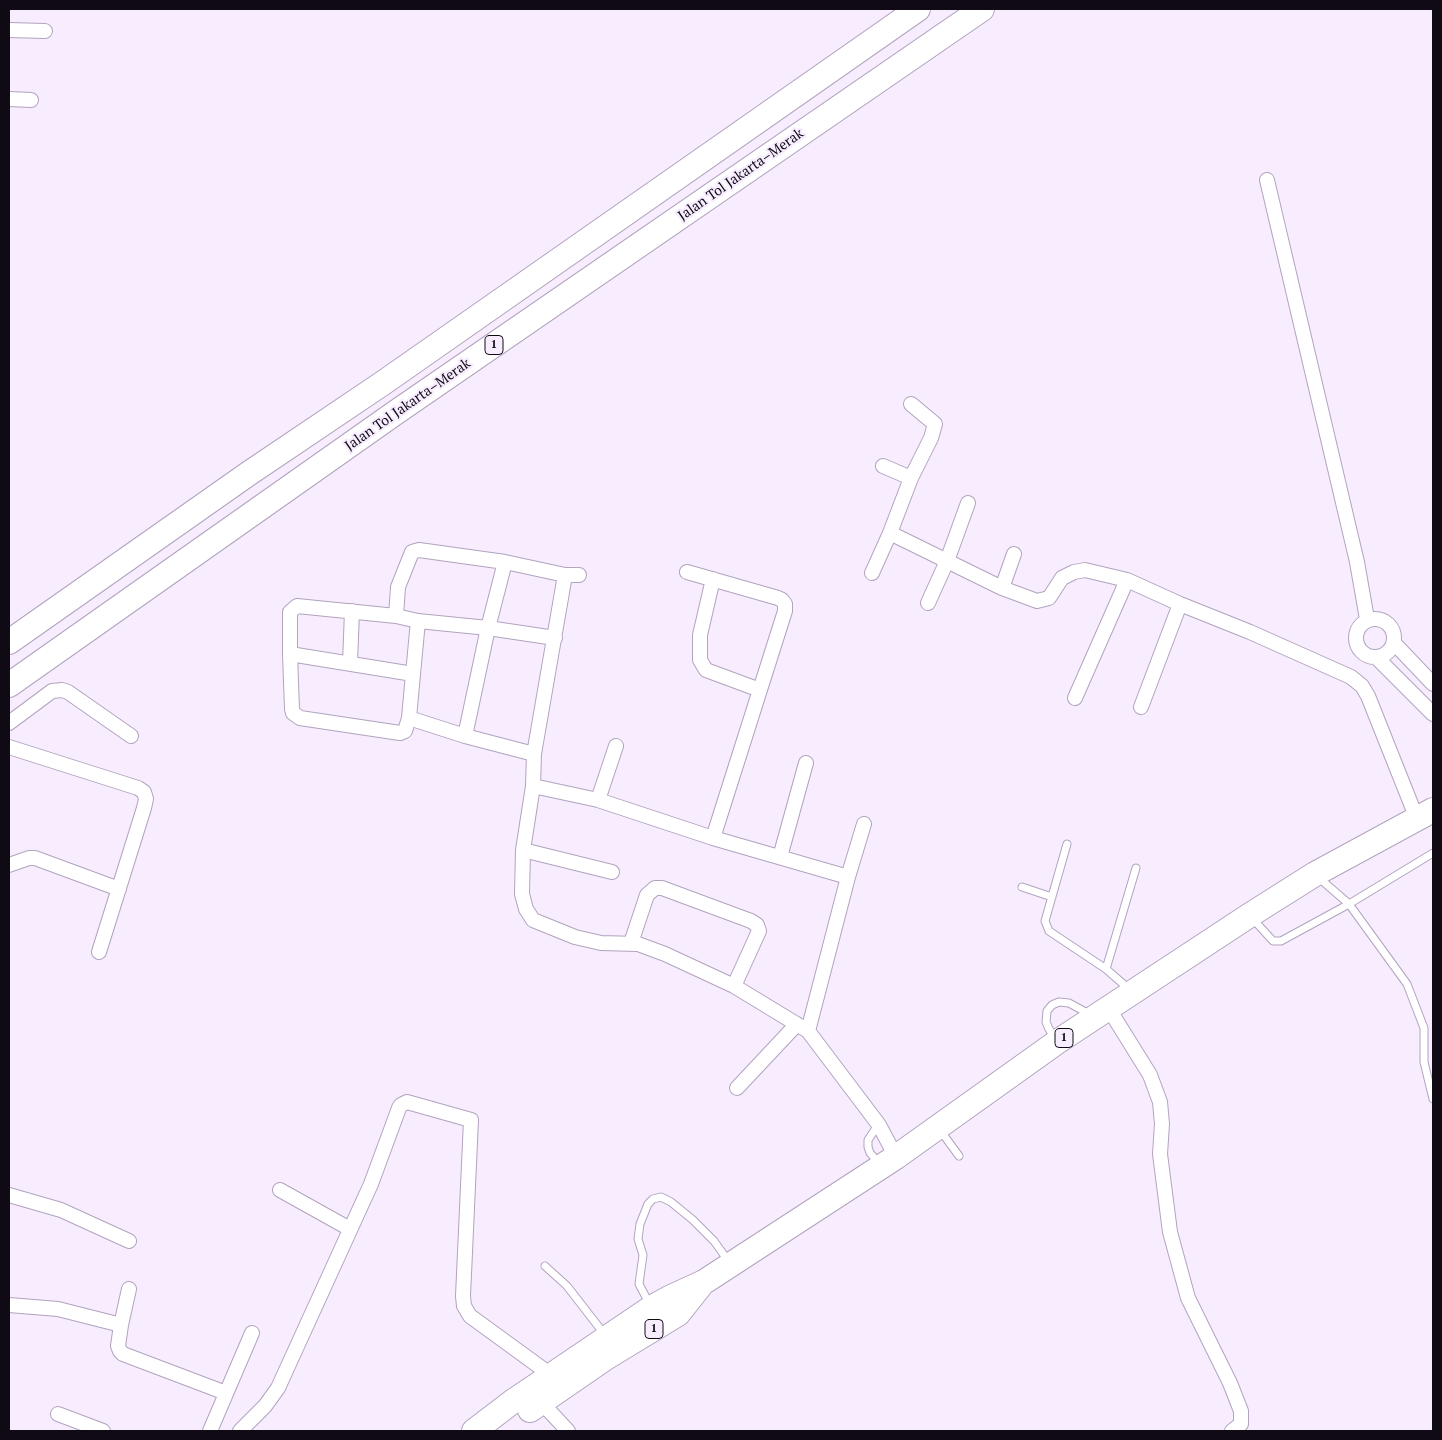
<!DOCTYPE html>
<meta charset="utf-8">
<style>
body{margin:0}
#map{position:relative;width:1442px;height:1440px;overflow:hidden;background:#f7edff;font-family:"PT Serif",serif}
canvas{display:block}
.frame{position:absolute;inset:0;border:10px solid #0f0a13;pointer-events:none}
</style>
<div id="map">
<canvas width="1442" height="1440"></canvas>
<div class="frame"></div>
</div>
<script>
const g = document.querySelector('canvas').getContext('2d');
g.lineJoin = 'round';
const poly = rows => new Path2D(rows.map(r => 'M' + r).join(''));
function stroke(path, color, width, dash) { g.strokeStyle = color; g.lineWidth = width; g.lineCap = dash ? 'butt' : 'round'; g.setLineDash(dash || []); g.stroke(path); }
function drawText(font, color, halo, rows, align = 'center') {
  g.font = font + ' "PT Serif",serif'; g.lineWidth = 4.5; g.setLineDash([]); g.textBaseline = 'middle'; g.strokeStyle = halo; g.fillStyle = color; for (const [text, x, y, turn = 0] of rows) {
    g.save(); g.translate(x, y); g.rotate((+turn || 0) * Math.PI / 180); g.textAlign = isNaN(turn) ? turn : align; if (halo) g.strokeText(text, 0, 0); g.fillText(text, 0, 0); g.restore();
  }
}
const lane = poly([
 [1067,844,1045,921,1049,931,1106,969,1129,989],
 [1318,877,1349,904,1433,853],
 [1022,887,1052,897],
 [1252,918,1273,941,1281,941,1349,904,1407,984,1424,1028,1424,1062,1433,1099],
 [1106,969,1136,868],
 [1056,1040,1049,1029,1046,1022,1047,1011,1052,1005,1059,1002,1069,1003,1091,1015],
 [878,1125,868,1140,868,1147,870,1153,880,1164],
 [940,1130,959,1156],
 [545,1266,567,1286,605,1335],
 [650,1305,639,1284,643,1255,638,1239,640,1224,648,1204,653,1199,661,1197,671,1202,693,1220,714,1241,729,1262]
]);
const street = poly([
 [9,30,45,31],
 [9,99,31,100],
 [1267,180,1357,562,1367,619],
 [911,404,935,424,931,438,911,478,890,533,1002,588,1037,601,1049,598,1062,578,1074,572,1085,570,1127,580,1180,604,1250,632,1351,677,1362,686,1368,696,1417,819],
 [883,466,911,478],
 [505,562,488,628,465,736,534,754],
 [687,572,778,598,782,600,785,604,785,611,713,838],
 [872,573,890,533],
 [565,575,534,754,533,786,523,850,522,894,526,909,533,920,575,937,601,943,638,944,665,954,734,986,808,1031,879,1125,896,1157],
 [713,579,700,635,700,660,706,670,760,690],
 [1002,588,1014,554],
 [928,603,947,561,968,503],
 [396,616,398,587,412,552,419,550,505,562,565,575,579,575],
 '1356 638a19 19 0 1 1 38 0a19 19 0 1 1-38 0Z',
 [418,621,413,674,290,654,290,612,297,606,396,616,418,621,488,628,555,638],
 [1394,643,1433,684],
 [290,654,292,709,293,713,300,718,400,733,405,731,409,718],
 [1377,658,1433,714],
 [350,663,352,611],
 [413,674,409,718,465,736],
 [1075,698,1127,580],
 [1141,707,1180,604],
 [9,723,52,691,62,690,68,692,131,736],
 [9,747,138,788,144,792,146,799,144,808,99,952],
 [533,786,598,800,713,838,848,877],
 [598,800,616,746],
 [523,850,612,872],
 [780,857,806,763],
 [9,865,29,858,35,858,119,889],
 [631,943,647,895,655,888,662,888,751,921,757,925,759,931,734,986],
 [1109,1009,1150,1075,1160,1102,1162,1124,1160,1154,1170,1232,1188,1298,1230,1383,1241,1411,1241,1424,1232,1431],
 [808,1031,848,877,864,824],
 [737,1088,797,1024],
 [280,1190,350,1229],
 [9,1195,61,1210,129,1241],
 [129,1289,121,1325,118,1346,120,1351,123,1354,226,1393],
 [9,1305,58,1309,121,1325],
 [541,1402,568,1431],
 [58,1414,103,1431],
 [210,1431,252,1333],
 [240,1431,265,1406,278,1388,371,1184,399,1108,401,1105,407,1102,471,1120,463,1296,464,1306,470,1316,551,1375]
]);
const highway = poly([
 [9,642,248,474,383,383,918,9],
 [9,685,395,413,982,9],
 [530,1410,604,1359,678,1314,701,1285],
 [474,1431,512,1402,651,1308,669,1298,704,1282,896,1157,1057,1042,1250,915,1315,874,1433,810]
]);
stroke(lane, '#b2a3be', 9);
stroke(street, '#b2a3be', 16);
stroke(highway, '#b2a3be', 26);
stroke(lane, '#fff', 7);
stroke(street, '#fff', 14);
stroke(highway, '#fff', 24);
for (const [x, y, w] of [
 [494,345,18],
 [1064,1038,18],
 [654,1329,18]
]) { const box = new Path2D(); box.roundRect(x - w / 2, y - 9.5, w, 19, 4); g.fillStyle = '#f7edff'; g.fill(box); stroke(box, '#0f0a13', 1); }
drawText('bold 12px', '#0f0a13', null, [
 ["1",494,345],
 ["1",1064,1038],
 ["1",654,1329]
]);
drawText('14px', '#0f0a13', '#f7edff', [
 ["Jalan Tol Jakarta–Merak",741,175,-35],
 ["Jalan Tol Jakarta–Merak",408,405,-35]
]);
</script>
